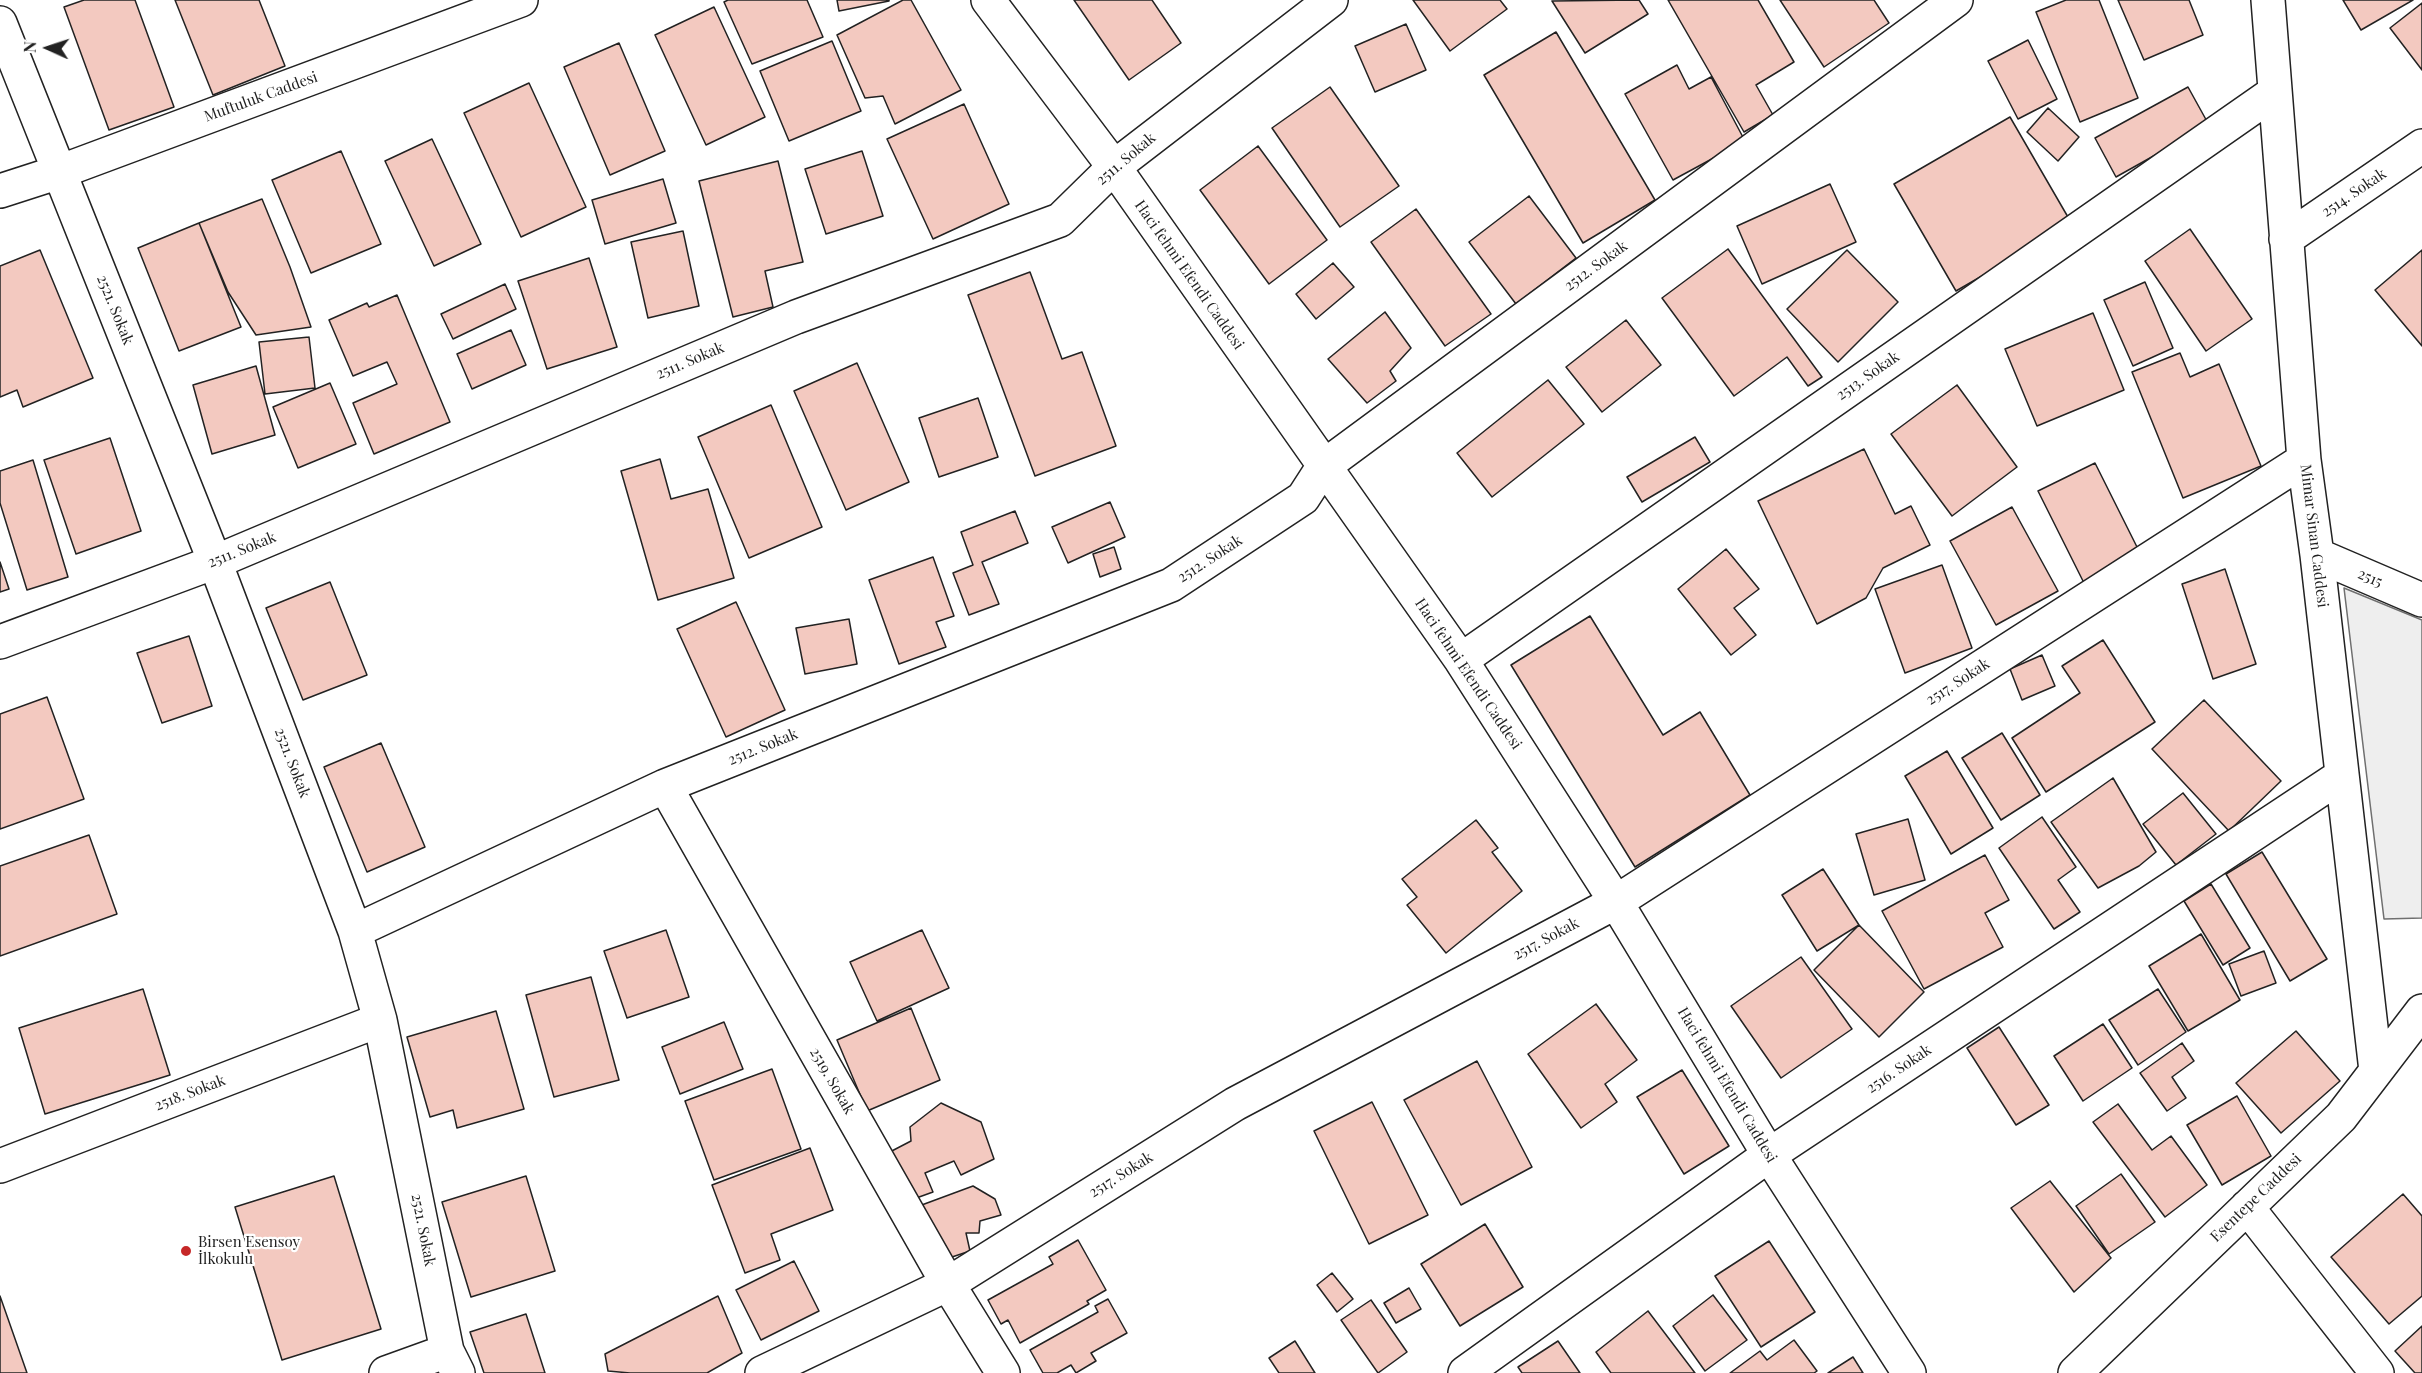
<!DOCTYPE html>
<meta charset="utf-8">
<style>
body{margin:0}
#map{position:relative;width:2422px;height:1373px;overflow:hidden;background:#fff;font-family:"Playfair Display",serif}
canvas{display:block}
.north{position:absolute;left:18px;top:18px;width:60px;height:60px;-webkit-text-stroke:4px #fff;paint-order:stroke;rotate:273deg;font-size:16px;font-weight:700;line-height:24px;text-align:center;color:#222}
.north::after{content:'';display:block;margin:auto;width:21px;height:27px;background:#222;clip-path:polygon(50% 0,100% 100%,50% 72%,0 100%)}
</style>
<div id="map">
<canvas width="2422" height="1373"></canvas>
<div class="north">N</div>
</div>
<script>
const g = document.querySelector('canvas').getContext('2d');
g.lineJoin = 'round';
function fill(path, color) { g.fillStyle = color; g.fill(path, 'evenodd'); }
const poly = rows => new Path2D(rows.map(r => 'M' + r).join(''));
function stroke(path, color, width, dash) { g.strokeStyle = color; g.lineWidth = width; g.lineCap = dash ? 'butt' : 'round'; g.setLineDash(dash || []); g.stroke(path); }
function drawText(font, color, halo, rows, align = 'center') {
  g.font = font + ' "Playfair Display",serif'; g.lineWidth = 4.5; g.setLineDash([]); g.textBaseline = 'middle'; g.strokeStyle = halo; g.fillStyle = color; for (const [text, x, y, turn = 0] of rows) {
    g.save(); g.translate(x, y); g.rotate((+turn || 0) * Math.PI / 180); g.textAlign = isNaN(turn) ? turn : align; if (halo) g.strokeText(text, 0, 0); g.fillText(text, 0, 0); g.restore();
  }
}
const green = poly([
 [2344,588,2422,620,2422,918,2384,919,2344,588]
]);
fill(green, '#eee');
stroke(green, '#6f6f6f', 1.5);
const building = poly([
 [84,0,135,0,174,107,109,130,64,7,84,0],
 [175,0,259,0,285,66,213,95,175,0],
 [728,0,807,0,823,37,752,64,724,2,728,0],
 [837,0,889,0,889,1,839,11,837,0],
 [903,0,911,0,961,90,895,124,883,96,865,98,837,35,903,0],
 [1074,0,1152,0,1181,43,1129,80,1074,0],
 [1413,0,1500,0,1507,9,1450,51,1413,0],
 [1639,0,1648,14,1585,53,1552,1,1639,0],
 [1668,0,1758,0,1794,62,1756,85,1773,115,1744,132,1668,0],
 [1780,0,1874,0,1889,23,1824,67,1780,0],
 [2066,0,2099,0,2138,98,2080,122,2036,12,2066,0],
 [2118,0,2189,0,2203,35,2144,60,2118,0],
 [2343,0,2413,0,2361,30,2343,0],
 [2422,3,2422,70,2390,28,2422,3],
 [714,7,765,117,706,145,655,35,714,7],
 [1406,24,1426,70,1375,92,1355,46,1406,24],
 [1556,32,1655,200,1583,243,1484,75,1556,32],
 [2028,40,2057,99,2018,119,1988,61,2028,40],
 [832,41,861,111,789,141,760,71,832,41],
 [619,43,665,151,610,175,564,67,619,43],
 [1677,65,1689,89,1711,77,1745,141,1673,180,1625,94,1677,65],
 [529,83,586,207,521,237,464,113,529,83],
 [1330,87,1399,186,1340,227,1272,128,1330,87],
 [2188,87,2209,125,2116,177,2095,138,2188,87],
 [964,104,1009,204,933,239,887,139,964,104],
 [2048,108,2079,137,2058,161,2027,132,2048,108],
 [2010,117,2072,224,1956,291,1894,184,2010,117],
 [432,139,481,244,434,266,385,161,432,139],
 [1258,146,1327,240,1269,284,1200,190,1258,146],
 [341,151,381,244,311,273,272,180,341,151],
 [862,151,883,216,826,234,805,169,862,151],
 [778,161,803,262,765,271,773,307,733,317,699,181,778,161],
 [663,179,676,223,605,244,592,200,663,179],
 [1830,184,1856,242,1762,284,1737,226,1830,184],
 [1529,196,1576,258,1516,304,1469,242,1529,196],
 [262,199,290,267,311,327,256,335,228,292,199,223,262,199],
 [1416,209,1491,314,1445,346,1371,242,1416,209],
 [199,223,241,327,179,351,138,248,199,223],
 [2190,229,2252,319,2206,351,2145,261,2190,229],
 [683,231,699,306,648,318,631,242,683,231],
 [1728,249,1822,377,1808,386,1787,357,1734,396,1662,298,1728,249],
 [40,250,93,378,23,407,17,390,0,397,0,266,40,250],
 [1847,250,1898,302,1838,362,1787,309,1847,250],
 [2422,250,2422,346,2375,290,2422,250],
 [589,258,617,347,547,369,518,281,589,258],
 [1333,263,1354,287,1316,319,1296,294,1333,263],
 [1030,272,1062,359,1082,352,1116,446,1035,476,968,295,1030,272],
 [2145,282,2173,348,2133,366,2104,300,2145,282],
 [505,284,516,309,453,339,441,314,505,284],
 [397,295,450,422,374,454,353,403,397,384,387,362,353,376,329,320,367,303,369,307,397,295],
 [1385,312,1411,348,1390,371,1396,381,1367,403,1328,359,1385,312],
 [2093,313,2124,390,2037,426,2005,349,2093,313],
 [1626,320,1661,365,1602,412,1566,367,1626,320],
 [511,330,526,365,472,389,457,354,511,330],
 [309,337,315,388,265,394,259,342,309,337],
 [2180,353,2190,377,2219,364,2261,466,2183,498,2132,372,2180,353],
 [857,363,909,482,846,510,794,391,857,363],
 [256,366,275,435,212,454,193,385,256,366],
 [1548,380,1584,424,1492,497,1457,453,1548,380],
 [330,383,356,444,298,468,273,407,330,383],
 [1957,385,2017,467,1952,516,1891,434,1957,385],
 [978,398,998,457,939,477,919,418,978,398],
 [771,405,822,527,749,558,698,437,771,405],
 [1695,437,1710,462,1642,502,1627,477,1695,437],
 [110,438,141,531,76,554,44,460,110,438],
 [1864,449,1895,514,1911,506,1930,545,1883,568,1866,598,1817,624,1758,501,1864,449],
 [660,459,671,499,708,489,734,578,658,600,621,471,660,459],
 [33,460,68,577,27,590,0,503,0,471,33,460],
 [2095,463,2141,555,2084,583,2038,491,2095,463],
 [1110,502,1125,537,1068,563,1052,527,1110,502],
 [2012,507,2058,591,1996,625,1950,541,2012,507],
 [1015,511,1028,543,982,562,999,604,969,615,953,573,973,565,961,532,1015,511],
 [1114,547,1121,569,1100,577,1093,554,1114,547],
 [1726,549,1759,589,1734,608,1756,635,1731,655,1678,589,1726,549],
 [933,557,954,616,936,622,946,647,899,664,869,580,933,557],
 [0,562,9,589,0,592,0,562],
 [1942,565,1972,648,1905,673,1875,589,1942,565],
 [2225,569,2256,664,2213,679,2182,584,2225,569],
 [330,582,367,675,303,700,266,608,330,582],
 [736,602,785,710,726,737,677,629,736,602],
 [1590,616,1663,735,1700,712,1750,795,1635,867,1511,665,1590,616],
 [849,619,857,664,805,674,796,628,849,619],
 [189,636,212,706,162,723,137,653,189,636],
 [2103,640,2155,722,2046,792,2012,738,2080,693,2062,666,2103,640],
 [2042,655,2055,686,2022,700,2010,669,2042,655],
 [47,697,84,799,0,829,0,714,47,697],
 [2204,700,2281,781,2229,831,2152,749,2204,700],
 [2002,733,2040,795,2001,820,1962,758,2002,733],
 [381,743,425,847,367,872,324,767,381,743],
 [1947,751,1993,828,1951,854,1905,776,1947,751],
 [2113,778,2156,852,2139,866,2098,888,2051,822,2113,778],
 [2183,793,2216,834,2176,865,2143,824,2183,793],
 [2042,817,2076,867,2058,880,2080,912,2054,929,1999,848,2042,817],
 [1908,819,1925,880,1874,895,1856,834,1908,819],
 [1476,820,1498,848,1492,852,1522,891,1446,953,1407,905,1417,897,1402,879,1476,820],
 [89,835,117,914,0,956,0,866,89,835],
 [2262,852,2327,959,2290,981,2226,874,2262,852],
 [1985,855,2009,900,1985,913,2003,947,1924,989,1882,911,1985,855],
 [1823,869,1859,925,1817,951,1782,895,1823,869],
 [2211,884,2250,948,2223,965,2184,901,2211,884],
 [1859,925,1924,992,1879,1037,1814,970,1859,925],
 [666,930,689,997,627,1018,604,951,666,930],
 [922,930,949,988,877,1021,850,962,922,930],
 [2201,934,2240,1000,2188,1031,2149,966,2201,934],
 [2264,951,2276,983,2241,996,2229,964,2264,951],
 [1801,957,1852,1029,1781,1078,1731,1006,1801,957],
 [591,977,619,1080,554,1097,526,995,591,977],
 [143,989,170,1075,45,1114,19,1028,143,989],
 [2158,989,2186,1032,2138,1065,2109,1020,2158,989],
 [1596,1004,1637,1060,1605,1084,1617,1102,1581,1128,1528,1054,1596,1004],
 [911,1008,940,1080,867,1111,837,1040,911,1008],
 [496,1011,524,1109,457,1128,453,1110,430,1117,407,1037,496,1011],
 [724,1022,743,1069,680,1094,662,1047,724,1022],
 [2103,1024,2132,1068,2083,1101,2054,1056,2103,1024],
 [1999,1027,2049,1105,2016,1125,1967,1048,1999,1027],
 [2296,1031,2340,1081,2281,1133,2236,1083,2296,1031],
 [2182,1043,2194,1061,2172,1077,2186,1098,2167,1111,2140,1073,2182,1043],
 [1477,1061,1532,1167,1461,1205,1404,1100,1477,1061],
 [772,1069,801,1149,714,1180,685,1101,772,1069],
 [1682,1070,1729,1146,1684,1174,1637,1097,1682,1070],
 [2237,1096,2271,1156,2222,1185,2187,1125,2237,1096],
 [1372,1102,1428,1215,1369,1244,1314,1131,1372,1102],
 [941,1103,981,1122,994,1159,961,1175,954,1161,925,1173,933,1192,908,1201,886,1154,911,1141,910,1127,941,1103],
 [2118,1104,2152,1150,2171,1136,2207,1185,2165,1217,2093,1122,2118,1104],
 [810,1148,833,1210,771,1234,780,1260,745,1273,712,1185,810,1148],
 [2121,1174,2155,1222,2109,1254,2076,1206,2121,1174],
 [334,1176,381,1329,282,1360,235,1207,334,1176],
 [526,1176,555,1271,471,1297,442,1202,526,1176],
 [2050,1181,2111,1258,2074,1292,2011,1208,2050,1181],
 [973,1186,995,1199,1001,1215,980,1221,979,1233,966,1233,970,1251,949,1258,919,1206,973,1186],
 [2403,1194,2422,1216,2422,1296,2389,1324,2331,1257,2403,1194],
 [1485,1224,1523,1287,1460,1326,1421,1264,1485,1224],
 [1078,1240,1106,1290,1087,1301,1089,1304,1020,1343,1008,1320,1001,1324,988,1300,1053,1264,1049,1257,1078,1240],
 [1769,1241,1815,1312,1761,1347,1715,1276,1769,1241],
 [794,1261,819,1311,761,1340,736,1290,794,1261],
 [1332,1273,1353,1299,1337,1312,1317,1285,1332,1273],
 [1409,1288,1421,1309,1396,1323,1384,1303,1409,1288],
 [1713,1295,1747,1340,1705,1371,1673,1326,1713,1295],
 [0,1296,27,1373,0,1373,0,1296],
 [718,1296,742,1353,707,1373,630,1373,608,1371,605,1354,718,1296],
 [1108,1299,1127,1333,1091,1353,1096,1361,1076,1373,1071,1365,1057,1373,1043,1373,1030,1350,1098,1312,1095,1306,1108,1299],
 [1371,1300,1407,1352,1378,1373,1341,1320,1371,1300],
 [1648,1311,1695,1373,1611,1373,1596,1352,1648,1311],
 [526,1314,545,1373,484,1373,470,1332,526,1314],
 [2422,1326,2422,1373,2415,1373,2395,1351,2422,1326],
 [1794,1340,1817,1371,1814,1373,1730,1373,1760,1351,1767,1360,1794,1340],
 [1295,1341,1315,1373,1279,1373,1269,1358,1295,1341],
 [1558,1341,1580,1373,1522,1373,1518,1367,1558,1341],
 [1853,1357,1863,1373,1828,1373,1853,1357]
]);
fill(building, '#f3c9c0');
stroke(building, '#222', 1.5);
const minor = poly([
 [988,0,1114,167,1461,660,1616,902,1769,1155,1909,1373],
 [2268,0,2304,460,2317,555,2376,1071],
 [0,23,215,562,355,931,380,1020,447,1351,458,1373],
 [0,191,59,172,521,0],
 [2286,239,2422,146],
 [2317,555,2422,600],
 [0,642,215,562,796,317,1060,220,1114,167,1331,0],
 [1461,660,2275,92],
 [665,786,948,1284,1003,1373],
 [355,931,665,786,1171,585,1303,498,1323,467,1956,0],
 [0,1166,380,1020],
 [2247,1207,2377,1373],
 [386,1373,447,1351],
 [762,1373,948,1284,1235,1104,1616,902,2304,460],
 [1465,1373,1769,1155,2341,776],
 [2075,1373,2341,1117,2422,1011]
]);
stroke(minor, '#222', 36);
stroke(minor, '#fff', 33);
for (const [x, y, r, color] of [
 [186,1251,6,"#c62828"]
]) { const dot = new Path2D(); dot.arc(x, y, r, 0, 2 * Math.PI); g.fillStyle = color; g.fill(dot); stroke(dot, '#fff', 2); }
drawText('15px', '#222', '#fff', [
 ["Muftuluk Caddesi",261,97,-20],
 ["2511. Sokak",1126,159,-40],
 ["2514. Sokak",2354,193,-34],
 ["2512. Sokak",1596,266,-36],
 ["Haci fehmi Efendi Caddesi",1189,275,55],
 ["2521. Sokak",115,310,68],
 ["2511. Sokak",690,361,-23],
 ["2513. Sokak",1868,376,-35],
 ["Mimar Sinan Caddesi",2314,536,83],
 ["2511. Sokak",242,550,-22],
 ["2512. Sokak",1210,559,-33],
 ["2515",2370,578,23],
 ["Haci fehmi Efendi Caddesi",1468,674,56],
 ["2517. Sokak",1958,682,-33],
 ["2512. Sokak",763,747,-22],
 ["2521. Sokak",292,763,69],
 ["2517. Sokak",1546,939,-28],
 ["2516. Sokak",1899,1069,-34],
 ["2519. Sokak",832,1081,60],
 ["Haci fehmi Efendi Caddesi",1727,1085,59],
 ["2518. Sokak",190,1093,-21],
 ["2517. Sokak",1121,1175,-32],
 ["Esentepe Caddesi",2256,1198,-44],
 ["2521. Sokak",423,1230,79]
]);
drawText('15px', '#222', '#fff', [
 ["Birsen Esensoy",198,1242],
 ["İlkokulu",198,1259]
], 'left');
</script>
